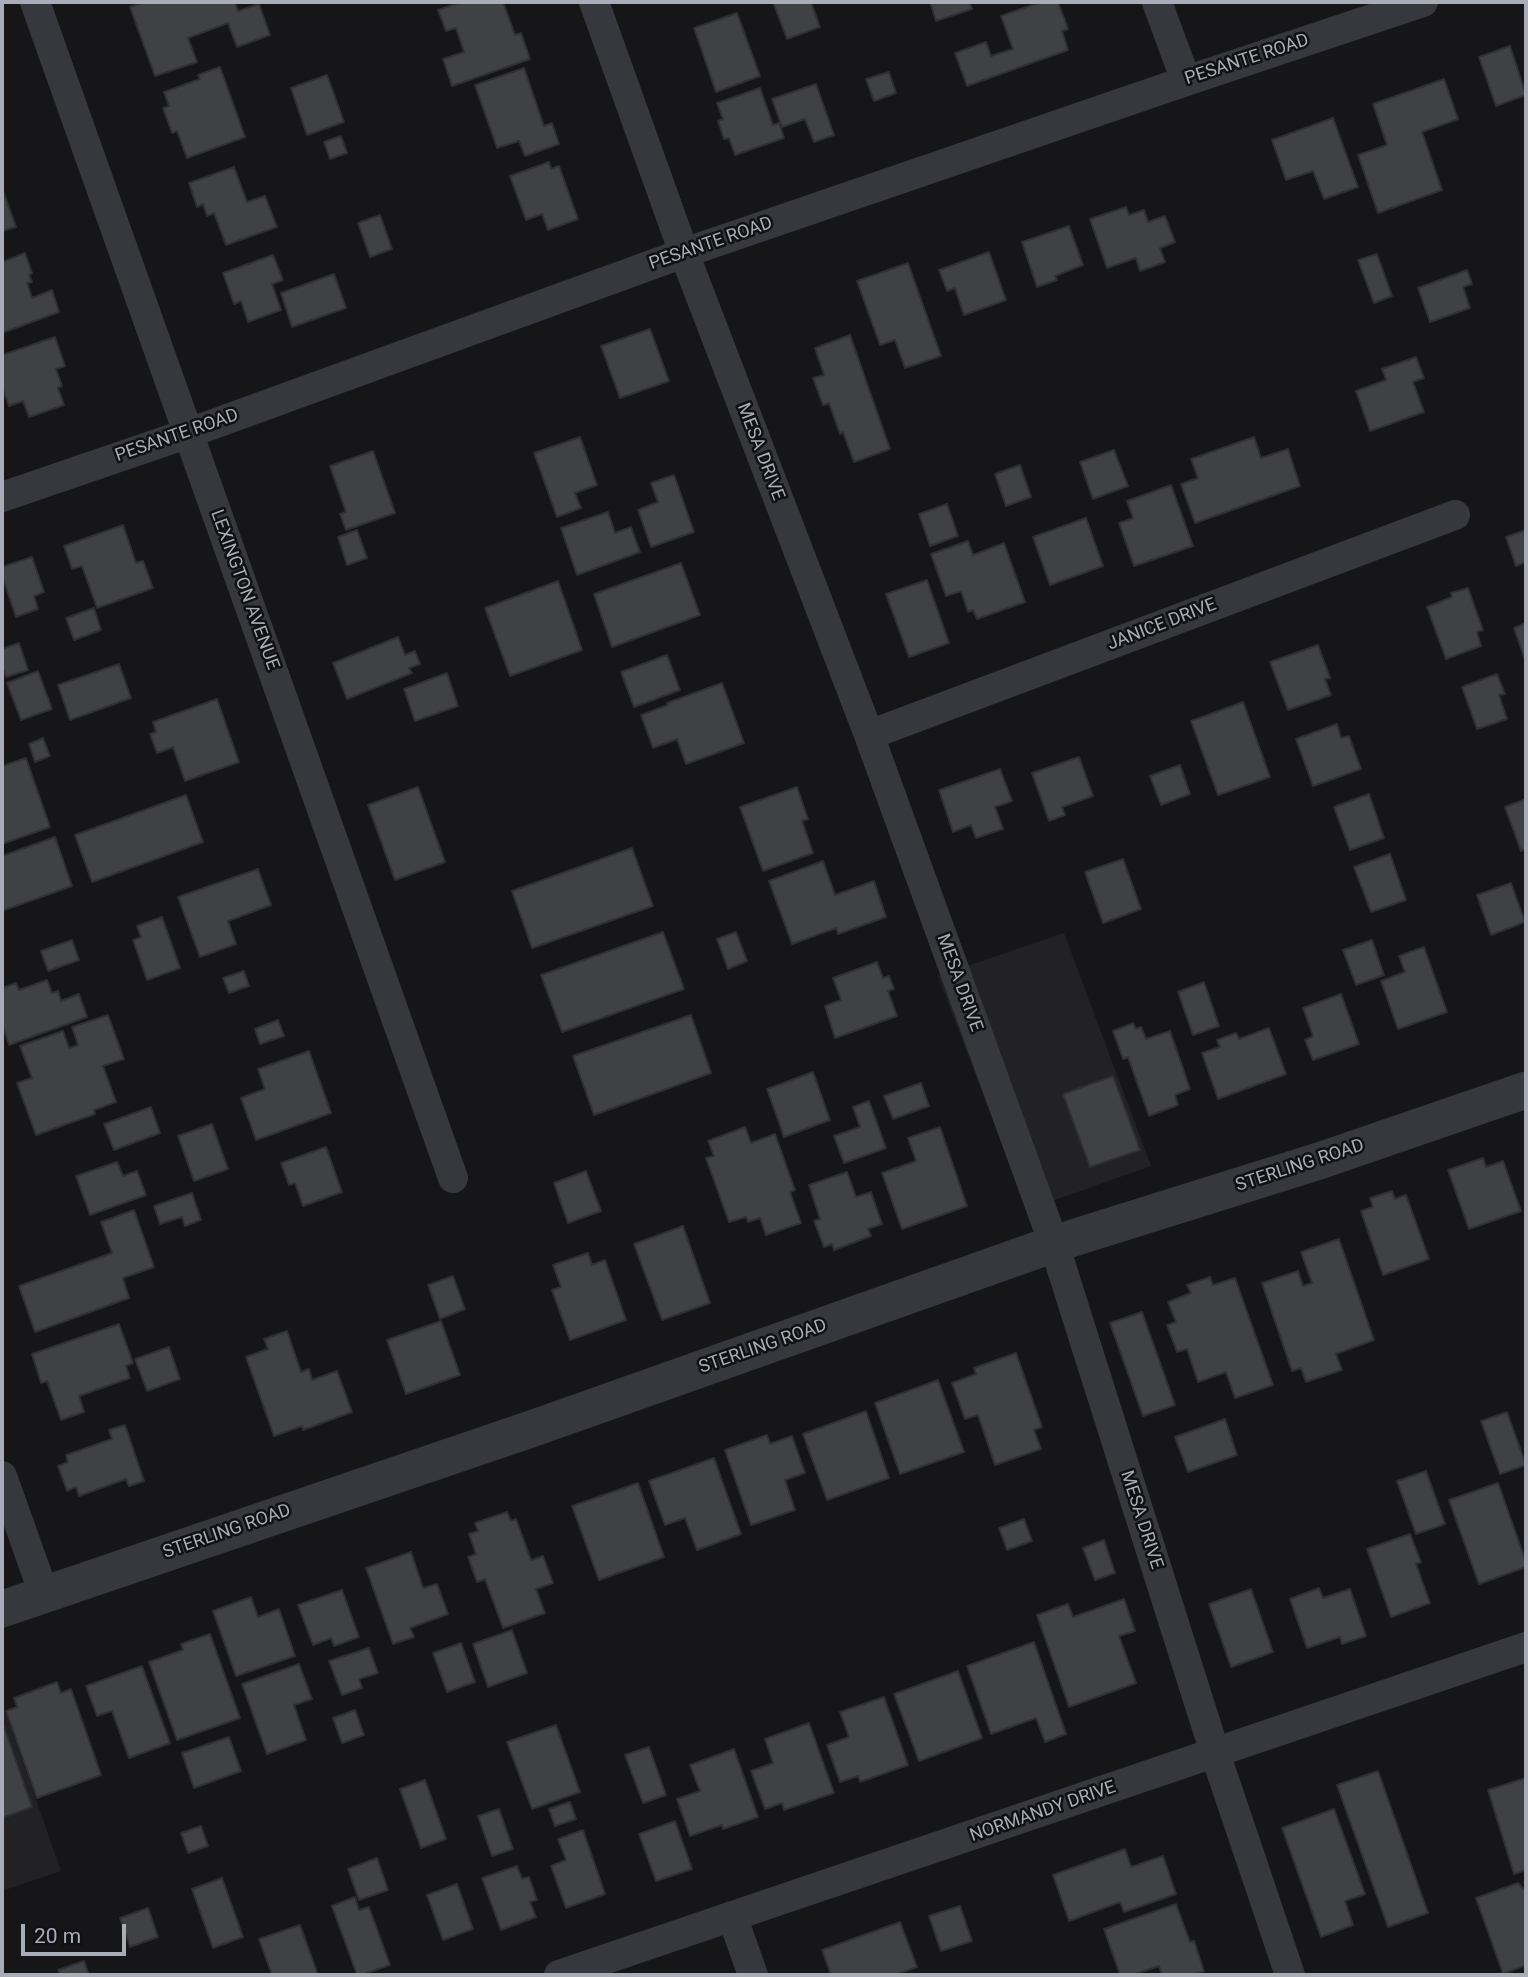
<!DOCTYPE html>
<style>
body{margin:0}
#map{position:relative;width:1528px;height:1977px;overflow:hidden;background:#161618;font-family:Roboto,sans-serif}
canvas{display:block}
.frame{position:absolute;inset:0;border:4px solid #a8adb8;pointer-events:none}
.scale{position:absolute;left:21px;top:1924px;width:105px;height:32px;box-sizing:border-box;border:4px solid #a8adb8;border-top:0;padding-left:9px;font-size:21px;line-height:24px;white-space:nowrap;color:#a8adb8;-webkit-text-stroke:5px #111113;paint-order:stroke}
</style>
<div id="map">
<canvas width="1528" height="1977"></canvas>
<div class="frame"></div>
<div class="scale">20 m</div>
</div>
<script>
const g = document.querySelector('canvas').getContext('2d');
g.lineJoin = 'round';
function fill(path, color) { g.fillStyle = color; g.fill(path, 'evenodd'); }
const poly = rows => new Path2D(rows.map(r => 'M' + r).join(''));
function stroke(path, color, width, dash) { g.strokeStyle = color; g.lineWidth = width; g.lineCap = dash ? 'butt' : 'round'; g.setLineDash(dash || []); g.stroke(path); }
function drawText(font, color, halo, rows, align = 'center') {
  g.font = font + ' Roboto,sans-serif'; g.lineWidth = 5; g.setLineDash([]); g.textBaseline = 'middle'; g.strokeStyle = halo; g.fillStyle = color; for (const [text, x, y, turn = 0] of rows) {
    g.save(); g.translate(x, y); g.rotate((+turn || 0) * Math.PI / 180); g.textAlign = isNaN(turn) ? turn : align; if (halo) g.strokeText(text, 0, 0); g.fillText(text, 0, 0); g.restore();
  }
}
fill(poly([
 [1064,933,1151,1166,1027,1210,938,976],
 [2,1703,61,1871,2,1891]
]), '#222225');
const building = poly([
 [144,2,235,2,238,11,259,4,270,35,237,47,228,23,188,38,197,62,155,76,130,7,144,2],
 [461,2,503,2,515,35,521,33,530,59,452,86,443,59,464,52,456,28,446,31,438,10,461,2],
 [773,2,811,2,820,27,787,39,773,2],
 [930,2,969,2,972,9,936,21,930,2],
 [1041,2,1058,2,1068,29,1062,31,1068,50,967,86,955,53,986,42,991,56,1013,49,1001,16,1041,2],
 [737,13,760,76,716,92,694,28,737,13],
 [1510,46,1526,95,1496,106,1479,57,1510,46],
 [220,67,245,137,187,158,177,131,172,133,163,108,169,106,164,92,200,79,198,75,220,67],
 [524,68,544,126,552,123,559,144,525,156,519,141,497,148,475,85,524,68],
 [889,72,896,93,874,101,866,79,889,72],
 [327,75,344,122,307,135,291,88,327,75],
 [1444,79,1458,119,1422,132,1442,190,1378,213,1358,155,1387,145,1373,104,1444,79],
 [816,84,834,135,814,142,805,119,782,127,772,99,816,84],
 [760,88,773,125,779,123,784,138,735,155,729,138,724,139,718,121,723,119,717,103,760,88],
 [1333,118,1358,187,1324,199,1313,171,1286,180,1272,140,1333,118],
 [341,136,347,153,330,159,324,142,341,136],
 [549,162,551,169,559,166,578,219,548,230,542,214,526,220,510,176,549,162],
 [234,167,247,202,265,196,277,227,226,245,214,213,207,216,203,204,197,207,189,183,234,167],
 [2,188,16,227,2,231,2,188],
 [1126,207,1129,215,1144,210,1148,222,1165,216,1175,242,1160,248,1165,262,1140,271,1136,258,1107,268,1090,219,1126,207],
 [380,215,392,249,370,257,358,223,380,215],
 [1069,226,1083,265,1055,276,1057,280,1037,287,1022,242,1069,226],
 [989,252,1006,300,964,315,955,288,947,291,939,270,989,252],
 [25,253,32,273,29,275,32,282,27,283,32,298,52,290,59,312,2,333,2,262,25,253],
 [1377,254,1392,296,1374,303,1358,260,1377,254],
 [273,255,283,280,272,284,281,310,248,322,241,301,234,304,223,273,273,255],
 [908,263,941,356,905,368,895,340,880,345,857,281,908,263],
 [1467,270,1472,284,1463,287,1470,308,1430,322,1418,288,1467,270],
 [334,274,346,308,292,327,281,293,334,274],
 [650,329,669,381,620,398,601,346,650,329],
 [850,335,890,449,854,462,843,432,840,434,829,403,823,405,813,378,824,375,815,348,850,335],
 [55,337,65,366,56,369,62,386,58,388,64,405,29,417,23,401,9,406,2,387,2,355,55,337],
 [1416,357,1424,378,1413,382,1424,412,1370,431,1356,391,1386,380,1382,369,1416,357],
 [580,437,597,485,575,493,581,508,557,517,534,453,580,437],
 [1254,437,1261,458,1288,449,1300,486,1195,523,1181,484,1198,478,1191,459,1254,437],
 [1114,450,1128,486,1093,499,1080,462,1114,450],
 [373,451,395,513,346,530,340,514,346,512,330,466,373,451],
 [1020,465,1031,497,1006,506,995,474,1020,465],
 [674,475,694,532,651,547,638,510,658,502,651,483,674,475],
 [1171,485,1193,546,1134,566,1119,523,1133,518,1127,501,1171,485],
 [947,504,958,536,930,546,919,514,947,504],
 [608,512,615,533,631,527,640,552,577,575,561,528,608,512],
 [1086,518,1103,566,1050,585,1033,537,1086,518],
 [123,525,136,563,143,561,153,588,97,608,82,566,72,569,64,546,123,525],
 [357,530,367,558,347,565,338,537,357,530],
 [1526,530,1526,562,1516,566,1506,537,1526,530],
 [968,541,973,555,1004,543,1025,602,977,619,973,610,968,612,961,591,946,596,931,554,968,541],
 [32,557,44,592,34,596,38,609,16,617,2,576,2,567,32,557],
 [681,563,700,615,612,647,594,594,681,563],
 [927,580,949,643,909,657,886,594,927,580],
 [558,581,582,650,510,676,485,608,558,581],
 [1468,588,1483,630,1477,632,1481,646,1446,659,1427,607,1452,597,1451,593,1468,588],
 [94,608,101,630,74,640,66,618,94,608],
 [1526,623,1526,663,1514,628,1526,623],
 [398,637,405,655,415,651,420,664,409,668,412,673,347,699,333,663,398,637],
 [19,643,28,670,6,677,2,666,2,649,19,643],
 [1318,645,1330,678,1325,679,1331,695,1288,710,1270,662,1318,645],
 [667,655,680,690,634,707,621,672,667,655],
 [119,664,131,698,70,720,58,685,119,664],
 [38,671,52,709,21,720,7,683,38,671],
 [447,673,458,706,415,721,404,689,447,673],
 [1497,674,1505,694,1499,695,1507,719,1477,729,1462,687,1497,674],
 [722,683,744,743,686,764,677,739,653,748,641,715,668,705,667,703,722,683],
 [217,699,239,762,185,781,173,747,157,753,150,734,156,732,153,722,217,699],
 [1243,702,1270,777,1218,795,1191,721,1243,702],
 [1337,724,1341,738,1349,736,1361,769,1313,786,1296,739,1337,724],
 [43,738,50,756,35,762,29,744,43,738],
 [1079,757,1093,796,1062,807,1065,815,1049,821,1032,773,1079,757],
 [26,758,50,827,2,844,2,766,26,758],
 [1180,765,1190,794,1161,805,1150,776,1180,765],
 [1000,769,1012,801,995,807,1003,829,976,838,971,825,953,832,939,790,1000,769],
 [418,787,445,862,395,880,368,805,418,787],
 [797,787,808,819,802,821,813,853,763,871,740,807,797,787],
 [1369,794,1384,838,1350,850,1334,807,1369,794],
 [186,795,203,842,92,882,75,835,186,795],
 [1526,799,1526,849,1521,851,1505,807,1526,799],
 [55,837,72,886,2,911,2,856,55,837],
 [632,848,653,906,532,948,512,891,632,848],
 [1390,854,1406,900,1371,912,1354,867,1390,854],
 [1123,859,1141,909,1103,923,1085,872,1123,859],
 [823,861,835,895,874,881,886,917,838,934,836,928,792,944,769,881,823,861],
 [258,869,271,905,228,921,236,944,200,957,178,897,258,869],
 [1511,883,1525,922,1491,935,1477,895,1511,883],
 [162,917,180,968,147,980,133,940,141,937,137,926,162,917],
 [663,932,684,989,562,1032,541,975,663,932],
 [736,932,747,961,728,969,717,939,736,932],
 [72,940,79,960,48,971,41,951,72,940],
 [1372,940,1384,975,1356,985,1343,950,1372,940],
 [1424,947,1447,1012,1398,1029,1381,981,1405,972,1399,956,1424,947],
 [877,962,883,978,889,976,894,989,888,991,897,1016,835,1038,825,1006,841,1000,833,978,877,962],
 [244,971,249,986,229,993,223,978,244,971],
 [47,980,52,993,58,991,61,1001,79,994,87,1017,9,1045,2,1024,2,988,16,983,19,990,47,980],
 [1204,982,1219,1026,1193,1035,1178,992,1204,982],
 [1341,994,1359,1044,1313,1060,1305,1040,1313,1036,1303,1008,1341,994],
 [108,1015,124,1059,103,1066,116,1102,94,1110,95,1114,36,1135,17,1083,32,1078,20,1046,63,1031,69,1048,78,1045,72,1027,108,1015],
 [691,1015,711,1073,594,1115,573,1056,691,1015],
 [278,1020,284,1036,260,1044,255,1029,278,1020],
 [1133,1023,1136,1029,1141,1027,1146,1039,1170,1031,1190,1089,1175,1095,1178,1105,1149,1116,1128,1057,1123,1059,1113,1031,1133,1023],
 [1269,1028,1286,1074,1218,1099,1202,1053,1220,1047,1217,1040,1236,1033,1239,1039,1269,1028],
 [309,1051,331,1113,256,1140,241,1098,265,1089,258,1069,309,1051],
 [813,1072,830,1120,784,1137,767,1089,813,1072],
 [1113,1076,1140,1150,1090,1167,1063,1094,1113,1076],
 [921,1083,929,1106,893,1119,884,1096,921,1083],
 [869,1101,886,1148,844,1163,834,1136,860,1127,853,1107,869,1101],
 [151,1107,160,1133,114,1150,104,1124,151,1107],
 [212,1124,228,1169,194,1181,178,1136,212,1124],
 [745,1127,751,1143,775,1134,795,1190,790,1192,801,1223,766,1235,760,1218,748,1222,746,1217,729,1222,706,1158,714,1156,708,1141,745,1127],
 [940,1127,967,1206,902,1229,882,1173,916,1161,908,1138,940,1127],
 [326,1147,342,1192,303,1206,295,1183,289,1185,281,1163,326,1147],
 [1483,1158,1486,1167,1503,1161,1521,1211,1469,1229,1448,1170,1483,1158],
 [117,1162,123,1176,137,1171,146,1195,90,1215,76,1176,117,1162],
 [586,1171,601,1211,568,1223,554,1183,586,1171],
 [847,1172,856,1197,871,1192,882,1224,868,1229,871,1236,834,1250,832,1244,824,1247,814,1221,820,1219,809,1185,847,1172],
 [1392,1191,1395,1199,1406,1195,1429,1259,1383,1275,1361,1211,1373,1207,1370,1198,1392,1191],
 [192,1193,201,1220,185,1226,182,1217,160,1224,154,1206,192,1193],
 [134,1210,154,1267,123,1278,129,1298,35,1332,19,1286,112,1253,101,1222,134,1210],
 [683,1226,710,1303,662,1320,634,1244,683,1226],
 [1339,1239,1374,1340,1336,1354,1342,1370,1306,1382,1301,1368,1292,1371,1262,1283,1298,1271,1303,1286,1312,1283,1301,1252,1339,1239],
 [588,1253,592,1265,605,1260,626,1320,570,1340,552,1290,561,1287,553,1265,588,1253],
 [453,1276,465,1309,440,1319,428,1285,453,1276],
 [1210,1277,1213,1285,1235,1278,1273,1385,1235,1398,1226,1372,1198,1382,1187,1349,1177,1352,1167,1325,1176,1322,1168,1302,1191,1293,1187,1285,1210,1277],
 [1142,1312,1175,1405,1143,1416,1110,1323,1142,1312],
 [441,1321,460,1375,406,1394,387,1340,441,1321],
 [119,1324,133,1363,126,1366,130,1378,79,1396,84,1412,61,1420,47,1381,41,1383,32,1354,119,1324],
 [287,1331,301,1372,309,1369,312,1380,337,1371,352,1412,303,1430,302,1426,274,1436,246,1357,268,1349,264,1339,287,1331],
 [169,1347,180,1379,147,1391,135,1359,169,1347],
 [1016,1353,1042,1427,1034,1430,1041,1449,995,1465,978,1415,965,1419,952,1383,976,1374,974,1368,1016,1353],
 [938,1380,964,1452,900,1474,875,1403,938,1380],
 [866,1411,889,1478,827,1500,803,1434,866,1411],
 [1507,1412,1526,1465,1500,1474,1481,1421,1507,1412],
 [1225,1419,1237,1455,1188,1472,1175,1437,1225,1419],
 [125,1425,144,1481,129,1486,126,1479,79,1496,76,1487,67,1491,58,1466,68,1462,66,1455,112,1439,109,1430,125,1425],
 [767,1435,770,1444,792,1436,805,1473,785,1480,795,1510,751,1525,725,1450,767,1435],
 [714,1458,741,1534,697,1550,685,1518,665,1525,649,1481,714,1458],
 [1426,1471,1445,1524,1416,1534,1397,1481,1426,1471],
 [638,1483,664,1557,599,1580,572,1506,638,1483],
 [1498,1483,1526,1562,1526,1567,1479,1584,1449,1500,1498,1483],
 [507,1512,511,1521,516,1519,531,1560,543,1556,553,1583,536,1589,545,1613,503,1628,485,1579,477,1582,468,1557,476,1554,469,1534,478,1531,475,1523,507,1512],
 [1024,1519,1032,1541,1007,1550,999,1528,1024,1519],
 [1410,1534,1421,1562,1416,1564,1430,1603,1391,1617,1367,1549,1410,1534],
 [1104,1540,1115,1573,1095,1580,1083,1548,1104,1540],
 [411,1552,423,1588,437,1584,448,1614,410,1628,414,1637,393,1644,366,1568,411,1552],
 [1319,1588,1323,1598,1350,1589,1366,1636,1342,1644,1340,1637,1307,1648,1290,1599,1319,1588],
 [1251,1589,1273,1652,1231,1667,1209,1604,1251,1589],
 [342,1590,359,1637,334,1646,331,1638,313,1645,298,1605,342,1590],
 [251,1597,258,1617,279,1609,295,1656,236,1676,213,1611,251,1597],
 [1124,1599,1135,1631,1119,1636,1136,1683,1069,1707,1037,1615,1068,1604,1073,1617,1124,1599],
 [512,1630,527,1673,488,1687,473,1644,512,1630],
 [210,1634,240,1718,177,1740,149,1662,183,1650,181,1644,210,1634],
 [1034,1642,1066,1734,1045,1742,1036,1718,991,1734,967,1666,1034,1642],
 [461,1643,475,1682,447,1692,433,1653,461,1643],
 [369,1648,378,1673,359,1679,362,1688,342,1695,329,1661,369,1648],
 [299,1664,312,1699,294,1705,306,1740,267,1754,242,1684,299,1664],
 [142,1666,170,1743,129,1758,112,1711,97,1716,86,1686,142,1666],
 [958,1671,982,1738,919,1761,894,1694,958,1671],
 [57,1682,61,1693,71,1689,101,1775,37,1798,6,1711,17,1707,14,1698,57,1682],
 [884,1697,908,1765,860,1782,858,1776,840,1782,827,1745,849,1737,840,1712,884,1697],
 [355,1710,364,1735,342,1743,333,1718,355,1710],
 [2,1721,32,1807,2,1818,2,1721],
 [809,1723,834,1793,784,1810,782,1803,765,1809,751,1771,773,1763,765,1739,809,1723],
 [556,1725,580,1792,532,1809,507,1742,556,1725],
 [229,1737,241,1771,194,1788,182,1753,229,1737],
 [649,1747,666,1795,643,1803,625,1755,649,1747],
 [734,1749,758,1817,723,1829,722,1825,690,1836,677,1799,700,1791,690,1765,734,1749],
 [1378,1771,1428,1913,1388,1927,1337,1785,1378,1771],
 [1526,1778,1526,1870,1514,1874,1488,1790,1526,1778],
 [425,1780,446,1839,421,1848,400,1789,425,1780],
 [570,1802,576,1819,555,1826,549,1809,570,1802],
 [499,1809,513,1849,492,1856,478,1816,499,1809],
 [1334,1809,1365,1894,1345,1901,1353,1925,1321,1937,1282,1828,1334,1809],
 [675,1821,692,1869,656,1881,639,1834,675,1821],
 [201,1826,208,1846,188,1853,181,1833,201,1826],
 [583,1830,605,1894,566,1908,551,1866,566,1860,558,1839,583,1830],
 [1125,1849,1131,1867,1163,1856,1176,1894,1124,1912,1120,1902,1069,1921,1053,1875,1125,1849],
 [377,1858,388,1890,359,1900,348,1869,377,1858],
 [517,1866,522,1879,529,1877,537,1900,530,1902,536,1917,501,1930,482,1878,517,1866],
 [222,1878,243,1937,213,1948,192,1889,222,1878],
 [1518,1883,1526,1892,1526,1965,1503,1974,1476,1898,1518,1883],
 [457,1884,473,1929,443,1940,427,1895,457,1884],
 [355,1897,359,1910,369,1907,390,1965,361,1975,357,1975,332,1906,355,1897],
 [1176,1904,1190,1942,1194,1941,1204,1971,1191,1975,1162,1975,1159,1966,1132,1975,1120,1975,1104,1929,1176,1904],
 [960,1906,972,1941,941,1951,929,1916,960,1906],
 [148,1908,158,1937,130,1947,120,1918,148,1908],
 [900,1922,917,1967,894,1975,831,1975,822,1950,900,1922],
 [300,1925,318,1975,272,1975,259,1939,300,1925],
 [84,1961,89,1975,60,1975,58,1970,84,1961]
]);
fill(building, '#404145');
stroke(building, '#303034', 2);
stroke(poly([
 [35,2,453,1178],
 [594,2,684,253,869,735,1054,1244,1215,1753,1290,1975],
 [1157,2,1186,81],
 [2,497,189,433,684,253,1186,81,1423,2],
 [869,735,1455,515],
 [2,1476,44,1594],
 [732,1916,753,1975],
 [559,1975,1526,1647]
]), '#37383d', 30);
stroke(poly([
 [2,1609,534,1428,1054,1244,1322,1160,1526,1090]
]), '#37383d', 37);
drawText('18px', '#a8adb8', '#111113', [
 ["PESANTE ROAD",1247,60,-18],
 ["PESANTE ROAD",711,244,-19],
 ["PESANTE ROAD",177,436,-19],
 ["MESA DRIVE",760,452,69],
 ["LEXINGTON AVENUE",244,590,70],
 ["JANICE DRIVE",1162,625,-21],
 ["MESA DRIVE",959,983,70],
 ["STERLING ROAD",1300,1166,-18],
 ["STERLING ROAD",763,1347,-19],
 ["MESA DRIVE",1141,1520,72],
 ["STERLING ROAD",227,1532,-19],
 ["NORMANDY DRIVE",1043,1812,-19]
]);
</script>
